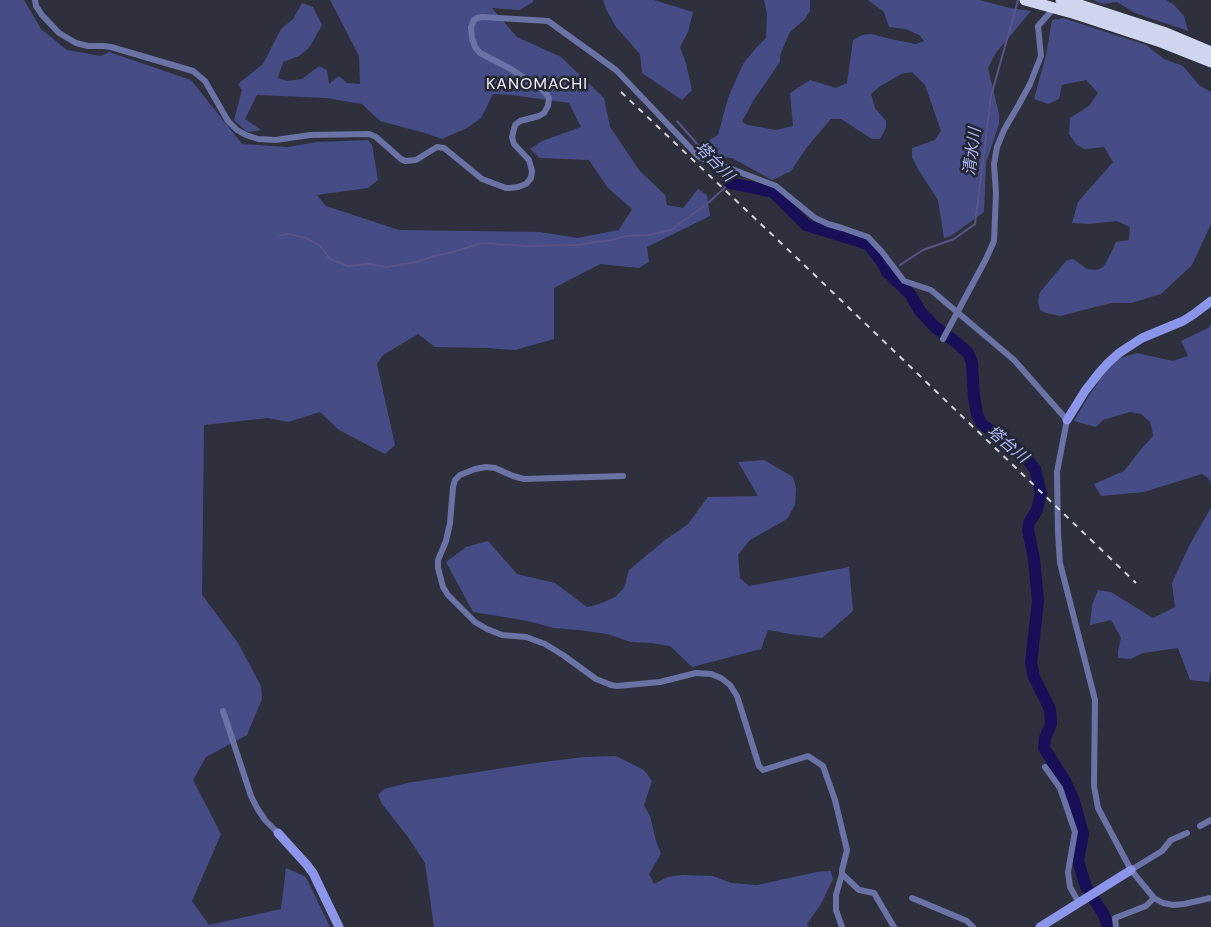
<!DOCTYPE html>
<meta charset="utf-8">
<style>
body{margin:0}
canvas{display:block;background:#2e303d}
</style>
<canvas width="1211" height="927"></canvas>
<script>
const g = document.querySelector('canvas').getContext('2d');
g.lineJoin = 'round';
function fill(path, color) { g.fillStyle = color; g.fill(path, 'evenodd'); }
const poly = rows => new Path2D(rows.map(r => 'M' + r).join(''));
function stroke(path, color, width, dash) { g.strokeStyle = color; g.lineWidth = width; g.lineCap = dash ? 'butt' : 'round'; g.setLineDash(dash || []); g.stroke(path); }
function drawText(font, color, halo, rows, align = 'center') {
  g.font = font + ' "DM Sans","Noto Sans JP",sans-serif'; g.lineWidth = 5; g.setLineDash([]); g.textBaseline = 'middle'; g.strokeStyle = halo; g.fillStyle = color; for (const [text, x, y, turn = 0] of rows) {
    g.save(); g.translate(x, y); g.rotate((+turn || 0) * Math.PI / 180); g.textAlign = isNaN(turn) ? turn : align; if (halo) g.strokeText(text, 0, 0); g.fillText(text, 0, 0); g.restore();
  }
}
fill(poly([
 [0,0,24,0,41,29,67,50,101,56,109,52,191,80,242,144,288,147,317,142,368,140,372,145,378,180,368,188,317,195,326,206,399,230,540,232,577,238,619,230,632,209,608,188,589,160,540,158,530,149,542,141,581,127,569,103,512,95,493,94,481,118,467,128,442,139,425,133,380,121,362,104,327,98,257,95,245,119,261,130,247,132,234,120,242,90,238,84,263,64,281,29,293,19,302,3,313,7,322,25,309,48,299,56,283,62,278,78,287,81,302,79,319,66,327,70,329,84,339,76,347,83,360,84,359,56,330,0,533,0,533,2,520,10,492,8,517,37,561,57,604,98,610,127,639,170,665,195,667,205,683,208,698,189,707,195,710,216,647,247,649,262,639,268,600,264,554,288,554,339,515,350,488,348,435,347,418,334,383,355,377,364,395,445,385,454,339,430,320,412,288,422,268,418,204,425,202,595,238,643,261,686,262,699,247,735,206,757,193,780,221,834,192,901,209,925,281,909,286,868,306,877,330,927,0,927],
 [603,0,654,0,693,12,688,32,680,47,686,63,692,90,682,100,642,73,640,54,616,27,606,9],
 [764,0,810,0,810,11,805,19,790,32,780,55,780,62,753,101,742,122,748,125,776,130,793,126,790,93,810,80,836,88,847,83,853,40,862,35,871,34,895,40,916,44,924,41,919,35,906,29,889,27,884,12,868,0,979,0,1010,8,1031,11,995,54,988,68,999,114,999,124,986,163,984,212,951,236,944,238,938,200,918,169,912,157,912,148,935,140,941,131,925,85,912,72,901,74,879,87,871,94,875,108,886,121,886,128,880,139,872,139,841,119,831,119,807,147,791,171,772,180,732,158,714,157,694,145,704,143,718,135,728,98,743,64,756,48,766,38,767,14],
 [1093,0,1166,0,1174,5,1184,16,1188,31,1135,13,1117,2,1103,4],
 [1063,18,1146,45,1164,59,1183,66,1199,85,1211,92,1211,224,1192,265,1161,294,1131,303,1111,303,1060,316,1046,313,1040,310,1038,301,1040,292,1067,260,1073,259,1087,269,1097,270,1103,267,1108,259,1116,242,1129,240,1130,227,1117,221,1089,224,1072,223,1078,202,1113,162,1104,147,1085,149,1077,145,1069,134,1070,118,1089,106,1098,93,1086,80,1062,85,1059,99,1048,104,1034,99,1046,55,1052,20],
 [1211,324,1211,484,1209,479,1202,474,1144,492,1101,496,1094,484,1124,471,1142,448,1153,436,1152,429,1150,422,1141,414,1130,412,1103,420,1096,427,1074,421,1087,399,1101,378,1117,359,1137,353,1173,361,1188,356,1181,341,1208,328],
 [764,460,793,477,796,488,795,505,787,519,750,540,738,555,740,578,749,586,849,567,853,611,822,638,790,634,768,630,761,649,692,667,670,646,651,643,631,642,607,634,579,630,554,628,523,620,473,612,446,562,466,547,488,541,517,574,555,583,587,607,602,603,615,597,624,588,629,570,665,540,688,524,708,497,758,496,738,462],
 [1211,508,1211,670,1209,682,1190,680,1178,648,1143,653,1131,659,1118,658,1118,651,1121,638,1111,620,1090,625,1092,605,1098,590,1111,592,1153,618,1175,607,1172,583,1190,544],
 [616,756,644,770,652,781,644,805,650,816,656,841,661,854,649,874,654,884,668,877,682,875,713,876,731,883,757,885,817,872,831,871,833,879,821,904,807,924,809,927,434,927,425,863,408,837,382,804,378,795,384,789,407,783,529,764,583,757]
]), '#464c85');
stroke(poly([
 [677,121,711,160],
 [280,235,289,234,306,238,320,246,330,259,348,266,368,264,387,267,416,262,434,256,453,252,481,243,525,246,578,245,595,242,612,240,626,236,648,235,671,230,708,203,730,183,717,167],
 [900,265,923,250,954,239,975,224,991,96,1018,0],
 [887,272,891,269]
]), '#595489', 2);
stroke(poly([
 [730,183,773,192,806,225,868,244,882,262,887,272,910,294,920,311,935,327,956,342,968,353,972,363,974,397,977,415,982,424,1023,454,1035,469,1041,493,1037,510,1029,523,1028,530,1034,559,1038,601,1031,663,1034,677,1050,709,1051,724,1045,738,1044,748,1065,781,1074,801,1083,834,1078,861,1086,887,1104,915,1108,927]
]), '#170f58', 12);
stroke(poly([
 [35,0,36,6,42,15,59,33,76,43,88,46,104,46,111,47,193,71,205,81,228,121,237,130,246,135,258,139,276,140,310,135,369,134,376,137,401,159,405,161,416,160,437,147,444,148,482,179,506,188,510,188,518,187,526,184,531,178,532,171,529,160,514,144,512,137,515,125,520,121,539,116,544,113,548,106,549,98,547,95,542,89,509,68,480,53,475,47,472,38,471,27,474,20,477,18,482,17,548,21,616,70,698,156,708,161,729,168,776,186,815,218,828,224,842,228,868,237,882,252,904,281,931,290,1014,360,1067,420,1057,472,1058,533,1060,563,1095,700,1094,786,1098,808,1131,870,1154,898,1163,903,1173,905,1184,904,1211,898],
 [943,339,986,259,994,241,996,193,994,164,997,147,1004,130,1018,106,1030,84,1041,56,1038,26,1056,6],
 [623,476,524,479,513,476,495,468,486,467,475,469,460,475,455,480,453,487,450,523,446,541,438,560,438,568,443,587,448,595,475,622,487,629,502,635,526,637,545,644,563,655,596,679,611,685,617,686,660,682,696,673,711,674,721,678,730,685,737,696,759,766,763,770,808,756,823,766,835,800,847,850,842,870,842,874,859,890,874,893,894,927],
 [223,711,251,796,257,808,265,820,278,833],
 [1045,767,1060,788,1075,832,1068,872,1070,887,1079,903],
 [1200,826,1211,820],
 [1131,870,1162,851,1171,840,1187,833],
 [912,898,967,921,973,927],
 [842,927,836,910,836,895,842,874],
 [1116,927,1115,918,1146,906,1154,898]
]), '#6a72a6', 6);
stroke(poly([
 [1067,420,1085,391,1099,373,1108,363,1119,353,1142,338,1183,321,1194,314,1211,301],
 [278,833,307,865,313,873,339,927],
 [1040,927,1131,870]
]), '#8b95e9', 9);
stroke(poly([
 [1077,4,1166,33,1211,52],
 [1076,14,1158,41,1211,62]
]), '#d0d5ef', 11);
stroke(poly([
 [621,92,799,260,1136,583]
]), '#d3d5de', 2, [6, 6]);
stroke(poly([
 [1025,0,1076,14],
 [1061,0,1077,4]
]), '#d0d5ef', 11);
g.letterSpacing = '1px';
drawText('16px', '#f2f4fc', '#242633', [
 ["KANOMACHI",537,85]
]);
g.letterSpacing = '0px';
drawText('italic 16px', '#afb9f9', '#242633', [
 ["清水川",973,152,-83],
 ["塔台川",714,162,46],
 ["塔台川",1007,445,40]
]);
</script>
